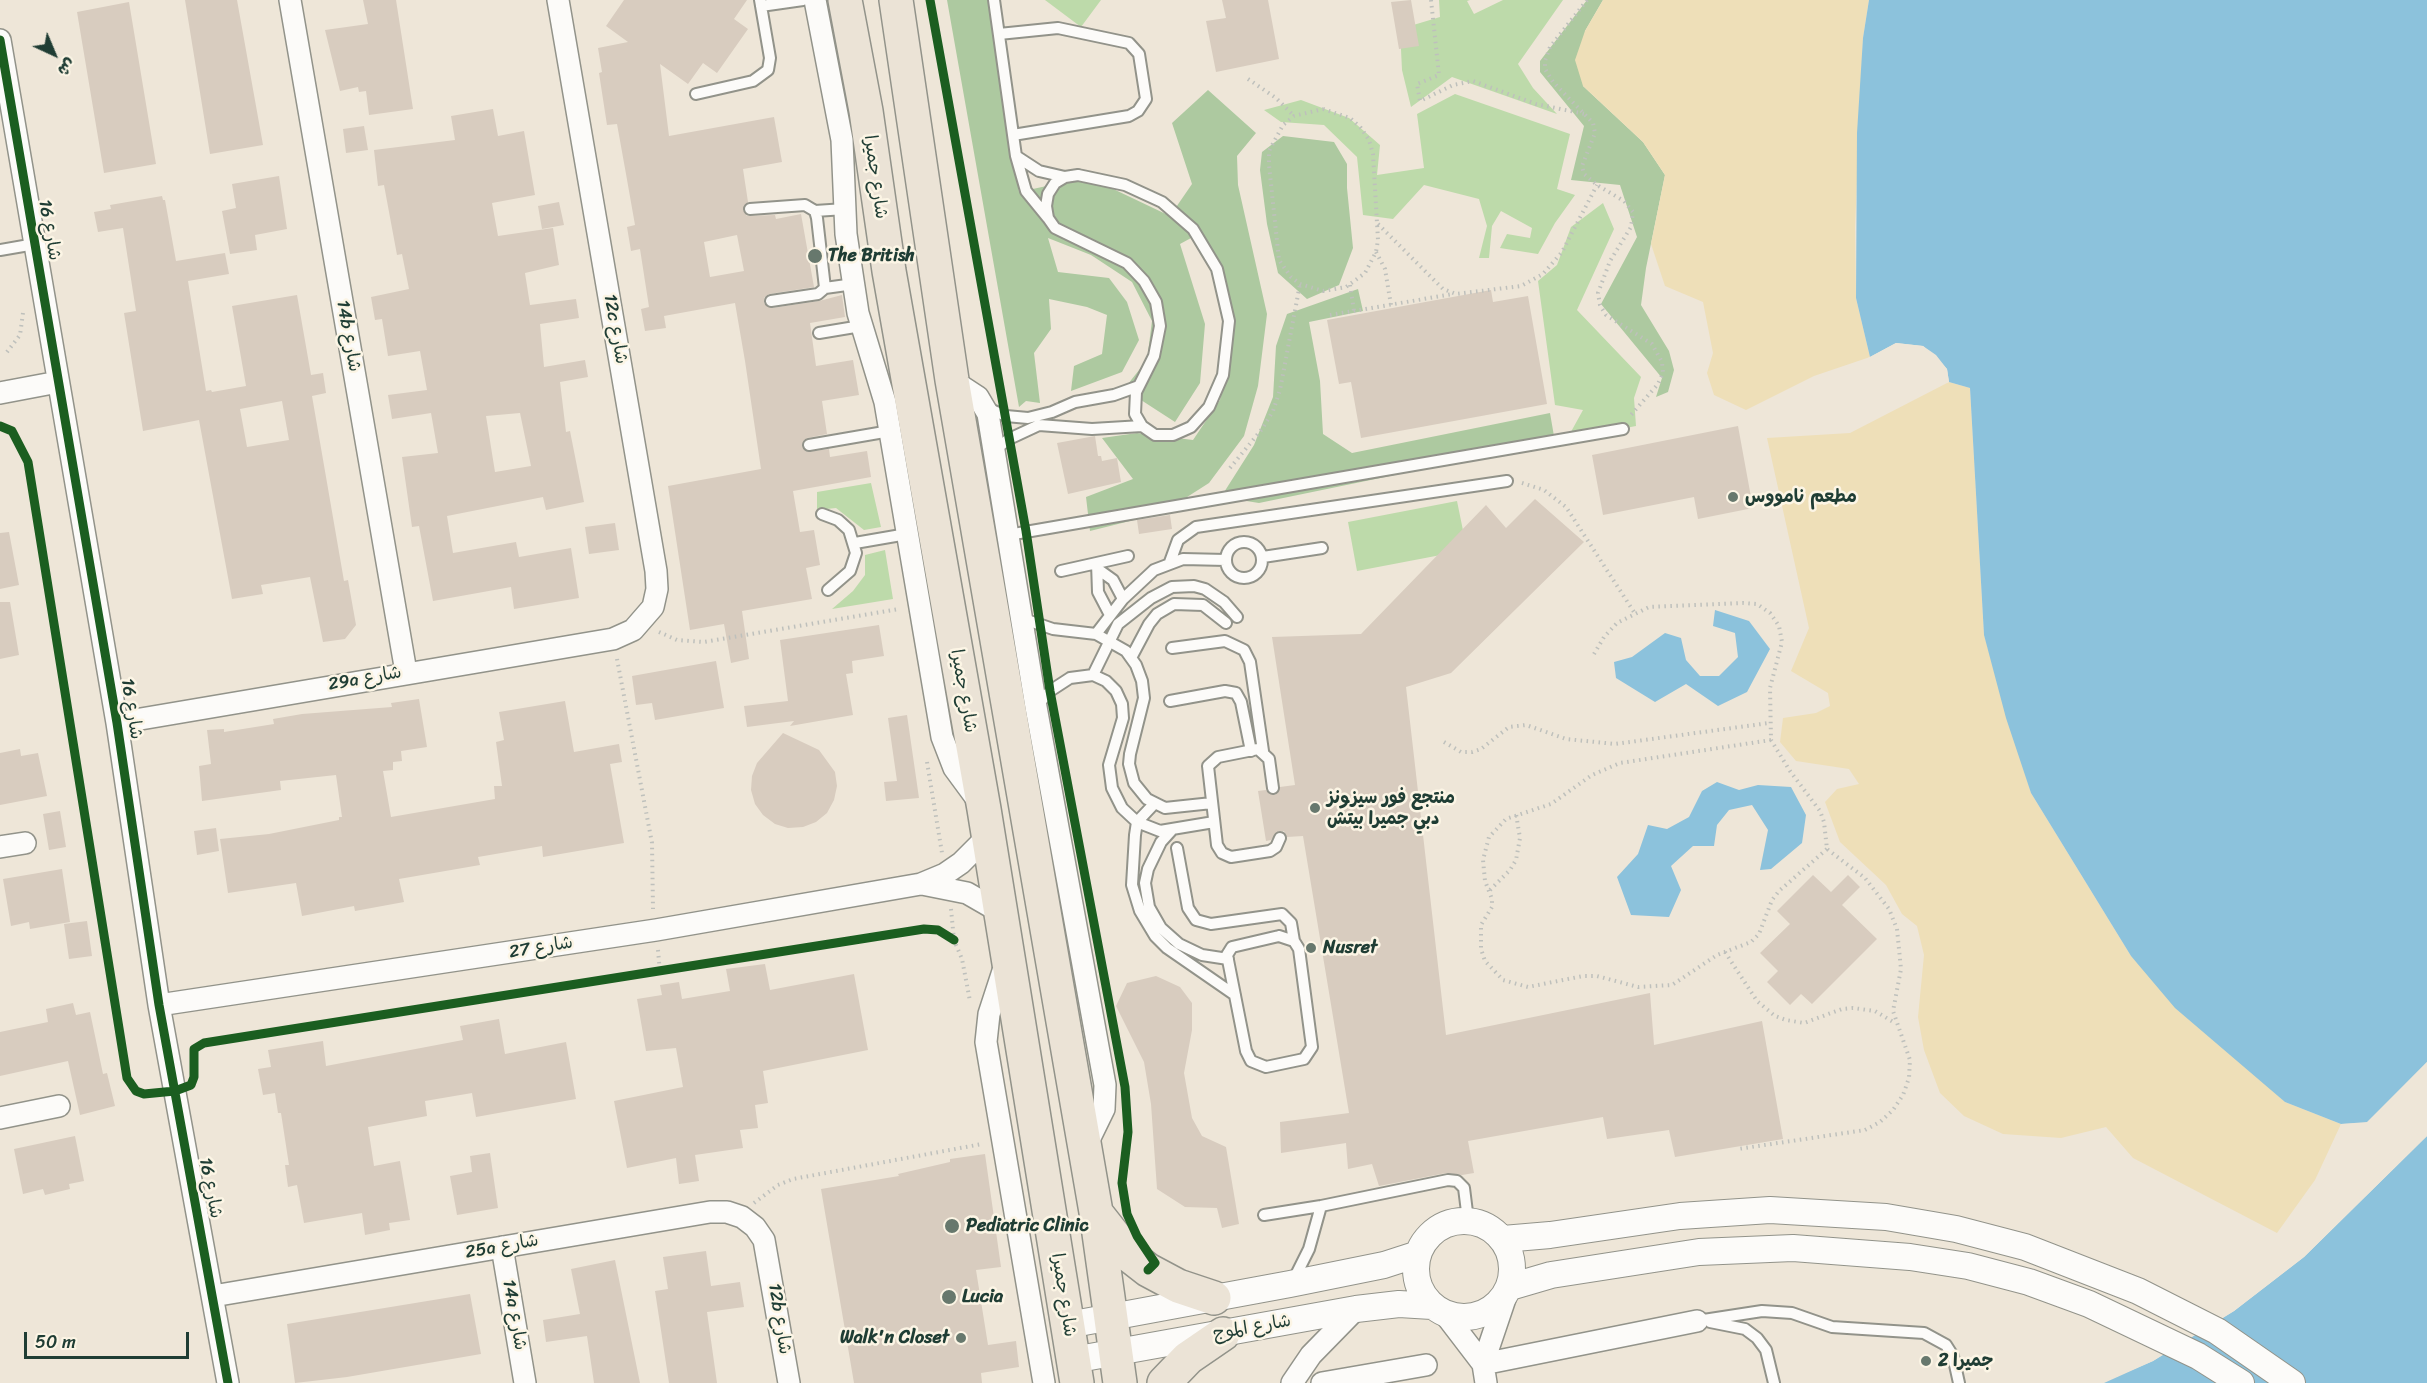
<!DOCTYPE html>
<meta charset="utf-8">
<style>
body{margin:0}
#map{position:relative;width:2427px;height:1383px;overflow:hidden;background:#eee6d8;font-family:Sriracha,"Playpen Sans Arabic",sans-serif}
canvas{display:block}
.north{position:absolute;left:24px;top:24px;width:60px;height:60px;-webkit-text-stroke:4px #fcf5e5;paint-order:stroke;rotate:136deg;font-size:16px;font-weight:700;line-height:24px;text-align:center;color:#1f3d34}
.north::after{content:'';display:block;margin:auto;width:21px;height:27px;background:#1f3d34;clip-path:polygon(50% 0,100% 100%,50% 72%,0 100%)}
.scale{position:absolute;left:24px;top:1332px;width:165px;height:27px;box-sizing:border-box;border:3px solid #1f3d34;border-top:0;padding-left:8px;font-size:18px;line-height:21px;white-space:nowrap;color:#1f3d34;-webkit-text-stroke:4px #fcf5e5;paint-order:stroke}
</style>
<div id="map">
<canvas width="2427" height="1383"></canvas>
<div class="north">ش</div>
<div class="scale">50 m</div>
</div>
<script>
const g = document.querySelector('canvas').getContext('2d');
g.lineJoin = 'round';
function fill(path, color) { g.fillStyle = color; g.fill(path, 'evenodd'); }
const poly = rows => new Path2D(rows.map(r => 'M' + r).join(''));
function stroke(path, color, width, dash) { g.strokeStyle = color; g.lineWidth = width; g.lineCap = dash ? 'butt' : 'round'; g.setLineDash(dash || []); g.stroke(path); }
function drawText(font, color, halo, rows, align = 'center') {
  g.font = font + ' Sriracha,"Playpen Sans Arabic",sans-serif'; g.lineWidth = 5; g.setLineDash([]); g.textBaseline = 'middle'; g.strokeStyle = halo; g.fillStyle = color; for (const [text, x, y, turn = 0] of rows) {
    g.save(); g.translate(x, y); g.rotate((+turn || 0) * Math.PI / 180); g.textAlign = isNaN(turn) ? turn : align; if (halo) g.strokeText(text, 0, 0); g.fillText(text, 0, 0); g.restore();
  }
}
fill(poly([
 [1045,0,1101,0,1081,27],
 [1439,0,1470,0,1467,1,1474,14,1503,0,1563,0,1518,64,1533,88,1557,114,1452,77,1411,107,1402,70,1400,29,1440,17],
 [1455,94,1570,134,1557,189,1575,195,1555,223,1538,254,1500,248,1507,234,1530,238,1532,228,1501,211,1492,226,1489,258,1479,258,1487,226,1479,199,1424,185,1393,219,1363,215,1357,157,1324,125,1281,122,1264,110,1301,100,1349,118,1380,145,1377,175,1424,168,1417,114],
 [1603,203,1614,229,1577,310,1641,377,1634,398,1636,426,1567,439,1583,410,1555,405,1538,281,1557,265,1571,227],
 [871,483,881,527,864,530,836,508,817,510,817,492],
 [1457,501,1467,550,1357,571,1348,522],
 [885,550,893,599,832,609,853,591,865,575,865,555]
]), '#bddaaa');
fill(poly([
 [947,0,993,0,1019,192,1088,177,1170,216,1192,184,1172,123,1208,90,1256,133,1237,156,1238,185,1267,314,1258,386,1244,436,1209,483,1162,513,1090,531,1086,497,1133,479,1102,438,1137,433,1193,440,1220,400,1229,338,1211,271,1191,238,1180,244,1205,324,1200,383,1175,422,1124,389,1147,360,1152,321,1132,282,1091,255,1048,238,1058,272,1109,278,1127,302,1139,340,1122,372,1071,391,1074,366,1102,354,1107,315,1087,307,1049,299,1051,329,1034,353,1040,403,1026,401,1019,407],
 [1587,0,1603,0,1585,31,1583,86,1643,142,1665,175,1646,268,1641,305,1669,351,1674,370,1668,392,1656,397,1662,378,1601,304,1637,237,1620,185,1571,180,1584,126,1540,72,1540,61],
 [1283,136,1334,142,1347,164,1347,188,1353,248,1339,285,1307,299,1278,273,1267,224,1260,170,1262,152],
 [1358,289,1363,311,1309,322,1320,381,1323,434,1352,453,1550,413,1555,442,1259,503,1221,497,1254,445,1273,397,1276,346,1287,314]
]), '#adc9a0');
fill(poly([
 [1603,0,1869,0,1863,38,1855,227,1856,298,1870,357,1814,376,1746,410,1714,395,1707,373,1713,353,1703,302,1665,286,1651,244,1665,175,1643,142,1583,86,1575,60,1585,31],
 [1949,382,1970,388,1984,635,2031,793,2131,956,2285,1102,2341,1124,2315,1180,2277,1233,2133,1158,2106,1127,2061,1138,2003,1134,1964,1116,1940,1093,1924,1050,1918,1017,1924,955,1917,926,1902,914,1886,885,1840,842,1825,802,1837,789,1859,784,1849,769,1796,761,1780,742,1783,718,1816,713,1830,706,1828,693,1791,671,1809,628,1767,438,1850,433]
]), '#eedfb8');
fill(poly([
 [1869,0,2427,0,2427,1062,2367,1123,2341,1124,2285,1102,2175,1008,2131,956,2031,793,2006,718,1984,635,1970,388,1949,382,1947,369,1923,346,1896,343,1870,357,1856,298,1857,133,1863,38],
 [1715,610,1749,621,1770,649,1747,692,1718,706,1686,684,1655,702,1616,678,1614,662,1632,657,1665,633,1681,638,1686,660,1700,676,1719,676,1738,657,1735,633,1713,626],
 [1717,782,1739,790,1758,785,1791,787,1806,815,1802,843,1771,869,1760,870,1768,830,1752,805,1729,810,1717,825,1714,846,1693,846,1671,866,1681,890,1669,917,1631,915,1617,877,1638,854,1648,825,1667,829,1689,817,1702,791],
 [2427,1136,2427,1383,2104,1383,2153,1361,2234,1311,2304,1257]
]), '#8cc2dc');
fill(poly([
 [1896,343,1923,346,1936,355,1947,369,1949,382,1946,383,1944,370,1922,348,1896,346,1872,360,1868,358],
 [2427,1062,2427,1066,2369,1125,2340,1127,2341,1124,2367,1122],
 [2427,1133,2427,1136,2304,1257,2234,1311,2153,1361,2101,1383,2151,1359,2232,1308,2302,1254]
]), '#eee6d8');
fill(poly([
 [185,0,237,0,263,145,210,154],
 [363,0,396,0,413,109,369,115,366,91,359,92,358,87,340,91,325,30,368,24],
 [624,0,747,0,734,19,748,29,717,73,703,63,688,84,660,64,669,136,774,117,782,162,743,169,748,202,743,210,747,216,775,215,776,219,801,214,814,287,769,294,764,298,764,303,772,308,819,301,842,295,845,317,810,323,816,366,853,360,859,395,822,401,827,434,807,438,802,446,807,452,829,449,830,457,867,451,871,477,793,491,800,532,814,530,820,565,806,568,812,599,742,611,749,659,731,663,724,624,690,630,668,486,761,469,745,361,735,303,664,316,666,328,645,331,641,309,649,307,640,249,631,251,627,227,635,225,626,174,617,124,607,125,599,73,602,72,598,48,628,42,606,26],
 [737,235,744,271,710,277,704,242],
 [1222,0,1268,0,1279,59,1216,72,1206,21,1226,18],
 [1411,0,1419,46,1399,49,1391,2],
 [129,2,156,164,104,173,77,12],
 [493,109,498,136,524,131,535,195,492,203,498,236,553,228,559,265,525,273,530,305,576,299,579,318,540,324,544,367,585,360,588,377,560,382,566,432,570,431,584,502,546,510,543,497,447,516,453,553,516,542,519,557,571,548,579,598,514,609,511,587,433,601,419,526,412,527,402,457,438,453,431,413,392,419,388,395,427,390,420,351,388,356,382,319,375,320,371,297,409,289,402,254,397,255,384,185,378,186,374,150,455,140,451,116],
 [520,413,531,466,495,472,486,416],
 [364,126,368,150,346,153,343,129],
 [279,176,287,229,255,235,257,250,230,254,222,211,236,208,232,184],
 [162,196,163,200,165,200,176,261,225,253,229,274,188,281,206,391,211,390,212,392,246,386,232,306,297,295,311,375,323,373,326,393,312,396,344,581,348,580,356,625,345,639,323,642,310,577,261,585,263,594,232,599,199,420,143,431,124,313,136,311,123,228,98,232,94,212,111,209,110,205],
 [282,401,289,440,247,447,240,409],
 [559,202,564,225,542,229,538,206],
 [1491,290,1493,302,1528,296,1547,404,1361,438,1351,382,1339,384,1327,320],
 [1738,426,1753,508,1698,519,1694,497,1603,515,1592,455],
 [1095,436,1098,456,1101,456,1102,461,1117,458,1121,482,1068,494,1057,443],
 [1535,499,1584,542,1451,673,1406,687,1446,1035,1650,993,1654,1045,1762,1021,1783,1139,1675,1157,1669,1130,1607,1139,1603,1117,1468,1141,1474,1173,1462,1175,1446,1173,1379,1186,1372,1164,1348,1169,1346,1143,1281,1153,1280,1122,1349,1113,1303,836,1287,837,1284,831,1279,831,1271,840,1266,841,1258,791,1266,790,1275,795,1280,787,1295,785,1272,637,1361,634,1486,505,1506,528],
 [1170,515,1172,529,1139,534,1137,520],
 [615,523,619,550,589,554,585,527],
 [9,532,19,585,0,589,0,533],
 [0,602,10,602,19,655,0,659],
 [879,625,884,656,852,661,853,673,846,674,853,715,790,726,794,721,747,727,744,706,788,701,780,640],
 [716,661,724,708,655,720,652,703,636,705,632,676],
 [419,699,427,747,401,751,402,761,393,762,393,770,383,771,391,817,495,799,494,786,502,786,496,742,504,740,499,712,565,701,574,752,619,744,622,762,610,764,624,843,543,857,542,846,478,857,480,865,399,879,404,902,355,911,354,906,302,916,296,883,228,893,220,839,269,834,339,820,339,817,342,817,336,775,280,781,281,790,202,801,199,766,211,764,207,730,224,729,224,732,274,724,273,719,302,714,392,707,391,703],
 [907,715,919,798,886,801,884,782,897,781,888,718],
 [783,733,819,750,835,772,837,786,834,800,827,813,816,822,803,827,788,828,775,824,763,815,755,804,751,790,752,776,757,763],
 [20,749,21,756,38,753,47,796,0,805,0,753],
 [60,811,66,847,49,850,43,814],
 [216,828,219,851,197,855,194,831],
 [62,869,70,922,30,929,29,922,11,926,3,879],
 [1813,875,1831,892,1848,875,1860,887,1842,905,1877,939,1812,1004,1801,994,1790,1005,1767,982,1778,971,1760,953,1790,924,1777,911],
 [87,921,92,956,69,959,64,924],
 [765,964,770,990,854,974,868,1050,763,1071,768,1103,755,1105,758,1128,740,1130,743,1148,695,1155,699,1181,679,1184,676,1158,627,1168,614,1101,683,1087,676,1048,646,1051,637,999,662,995,660,985,679,982,682,999,730,991,726,969],
 [1156,976,1180,987,1192,1003,1192,1030,1184,1073,1192,1118,1202,1136,1226,1147,1239,1224,1222,1228,1217,1208,1185,1207,1157,1189,1151,1104,1144,1062,1116,1006,1127,983],
 [73,1003,76,1015,90,1012,103,1074,107,1073,115,1106,80,1115,68,1061,0,1076,0,1032,48,1022,46,1009],
 [499,1019,505,1054,566,1042,576,1099,476,1117,472,1093,425,1101,427,1116,368,1127,374,1166,400,1161,410,1220,389,1223,390,1230,365,1235,362,1213,304,1223,297,1185,288,1187,285,1165,289,1165,281,1113,278,1113,275,1093,263,1095,258,1069,271,1067,268,1050,323,1041,326,1066,463,1040,460,1026],
 [75,1136,84,1181,69,1184,70,1189,45,1195,43,1189,23,1194,14,1149],
 [490,1153,498,1208,457,1215,450,1176,472,1172,470,1156],
 [985,1154,1001,1267,976,1270,988,1345,1016,1341,1019,1367,981,1373,982,1383,854,1383,821,1189,899,1176,898,1174,950,1162,950,1159],
 [706,1251,711,1286,740,1282,744,1307,707,1312,717,1383,669,1383,655,1291,668,1289,663,1257],
 [615,1260,640,1383,594,1383,587,1336,546,1342,543,1320,580,1314,571,1269],
 [470,1294,481,1354,347,1377,295,1383,287,1324]
]), '#d8ccbf');
const service = poly([
 [994,0,1016,156,1026,191,1048,218],
 [761,6,803,0],
 [999,34,1058,28,1129,43,1139,54,1146,99,1138,111,1129,116,1013,135],
 [696,94,753,81,768,70,770,58,760,0],
 [1016,156,1039,171,1065,177],
 [1078,175,1125,185,1162,202,1193,229,1217,269,1229,321,1223,375,1209,407,1191,427,1173,435,1155,435,1142,426,1135,414,1136,392,1154,356,1160,326,1156,302,1144,281,1127,263,1055,228,1048,218,1046,206,1048,194,1055,183,1065,177,1078,175],
 [750,209,805,205,815,211,817,218,825,288,818,294,771,301],
 [815,211,845,209],
 [0,250,35,244],
 [825,288,854,284],
 [819,333,861,326],
 [987,408,1006,416,1028,418,1052,412,1075,402,1114,395,1139,386],
 [809,445,890,431],
 [993,451,1009,439,1039,425,1092,429,1142,426],
 [822,514,838,520,849,530,856,553,850,571,828,590],
 [1008,535,1623,429],
 '1226 560a18 18 0 1 1 36 0a18 18 0 1 1-36 0Z',
 [855,543,907,534],
 [1263,557,1322,548],
 [1170,562,1178,540,1196,527,1507,481],
 [1097,563,1098,592,1110,615],
 [1099,570,1113,580,1123,599],
 [1061,571,1128,556],
 [1021,618,1053,629,1096,634,1126,651,1136,665,1142,681,1144,698,1130,754,1129,764,1134,783,1147,799,1165,808,1212,803],
 [1096,634,1123,599,1154,570,1183,559,1226,560],
 [1172,648,1225,641,1244,650,1250,662,1263,751],
 [1131,658,1149,624,1157,614,1174,604,1203,605,1226,623],
 [1093,675,1118,624,1151,598,1172,587,1194,586,1205,589,1224,602,1237,617],
 [1170,701,1225,691,1236,693,1241,702,1251,751],
 [1036,707,1050,691,1070,678,1093,675,1106,681,1116,691,1122,704,1123,718,1109,765,1112,788,1122,808,1137,822,1160,831,1214,822],
 [1273,788,1269,759,1258,749,1218,757,1208,766,1217,845,1222,853,1231,857,1270,851,1276,847,1280,838],
 [1154,804,1137,822,1135,835,1132,885,1140,911,1155,936,1167,948,1235,995],
 [1171,831,1161,842,1148,869,1145,883,1149,907,1161,928,1179,944,1202,955,1228,959],
 [1177,848,1188,908,1196,920,1211,924,1282,914,1291,923,1294,941],
 [1279,936,1294,941,1299,949,1312,1047,1304,1059,1266,1067,1251,1061,1246,1051,1227,955,1232,947,1279,936],
 [1264,1215,1321,1206,1448,1180,1457,1181,1464,1188,1468,1220],
 [1293,1281,1309,1249,1321,1206],
 [1697,1321,1762,1311,1792,1313,1832,1327,1924,1333,1946,1345,1953,1356,1959,1383],
 [1710,1322,1745,1329,1757,1338,1766,1350,1774,1383]
]);
const minor = poly([
 [290,0,406,672],
 [815,0,842,140,846,234,858,313,885,402,942,737,954,768,979,802],
 [0,40,117,723,159,1005,228,1383],
 [952,380,978,397,988,414,1036,707,1105,1085,1104,1109,1085,1148],
 [0,393,58,382],
 [117,723,613,639,633,630,653,607,657,589,656,571,558,0],
 [0,847,25,843],
 [922,884,967,893,1000,912],
 [1005,965,989,1014,986,1042,1044,1383],
 [159,1005,656,930,921,884,945,874,961,863,988,836],
 [0,1118,59,1106],
 [502,1247,525,1383],
 [213,1296,710,1212,727,1212,742,1217,755,1227,764,1240,789,1383],
 [1444,1313,1483,1364,1486,1383],
 [1483,1364,1697,1321],
 [1483,1364,1507,1293],
 [1292,1383,1311,1355,1356,1309],
 [1322,1383,1426,1365]
]);
const tertiary = poly([
 '1416 1269a48 48 0 1 1 96 0a48 48 0 1 1-96 0Z',
 [1503,1239,1550,1235,1680,1216,1770,1210,1886,1217,1956,1229,2025,1247,2138,1291,2217,1331,2292,1383],
 [1510,1287,1551,1275,1699,1252,1793,1248,1910,1257,1968,1266,2029,1282,2089,1304,2198,1356,2241,1383],
 [1068,1325,1290,1284,1384,1265,1418,1254],
 [1073,1360,1356,1309,1399,1304,1432,1306]
]);
const primary = poly([
 [845,0,866,111,889,271,984,809,1077,1383],
 [896,0,952,380,1096,1212,1120,1383],
 [1097,1214,1130,1256,1148,1270,1178,1286,1214,1298],
 [1164,1383,1188,1358,1223,1334]
]);
stroke(service, '#92938a', 14);
stroke(minor, '#92938a', 24);
stroke(tertiary, '#92938a', 28);
stroke(primary, '#92938a', 36);
stroke(poly([
 [1431,0,1439,75,1417,84,1420,101,1453,85,1473,81,1536,104,1585,114],
 [1587,0,1550,47,1545,61,1545,69,1553,82,1593,123,1595,133,1582,166,1584,174,1597,185,1624,201,1633,212,1631,227,1610,261,1598,293,1600,305,1606,315,1652,344,1662,362,1663,373,1658,384,1631,415],
 [1248,79,1276,98,1294,116],
 [1323,109,1350,118,1361,128,1369,140,1373,154,1378,240,1376,252,1365,273,1346,287,1323,291,1300,284,1291,277,1279,260,1269,165,1269,151,1283,125,1294,116,1323,109],
 [1378,224,1443,289,1456,294,1521,286,1543,274,1562,252,1597,185],
 [1376,252,1385,269,1391,305],
 [1350,285,1354,311],
 [1330,315,1453,294],
 [7,352,20,335,23,313],
 [1230,468,1262,429,1273,411,1280,390,1300,284],
 [1522,483,1544,490,1566,507,1634,612],
 [659,632,677,640,704,642,899,609],
 [1594,654,1604,637,1617,623,1649,607,1743,603,1757,604,1770,613,1779,626,1782,642,1770,688,1771,740,1790,771,1820,811,1824,822,1827,849,1865,878,1889,909,1897,929,1901,969,1893,1011,1910,1060,1909,1078,1903,1095,1893,1110,1880,1122,1865,1130,1738,1149],
 [617,659,652,843,653,909],
 [1771,740,1620,763,1592,775,1551,804,1506,819,1489,837,1483,860,1485,881,1492,899,1492,907,1481,925,1481,949,1485,961,1503,980,1528,987,1583,976,1597,976,1638,987,1672,985,1717,955,1751,942,1759,934,1772,900,1779,891,1827,849],
 [1444,742,1461,752,1472,752,1481,749,1509,727,1526,725,1566,739,1615,744,1769,723],
 [927,762,942,853],
 [1490,890,1510,870,1516,860,1520,838,1516,814],
 [951,909,954,940,962,959,970,1001],
 [658,950,660,973],
 [1725,952,1757,1001,1775,1016,1786,1020,1804,1023,1842,1009,1853,1008,1875,1011,1895,1023],
 [754,1203,778,1185,793,1179,982,1144]
]), '#bec0bc', 4, [1.5, 4.5]);
stroke(service, '#fcfbf9', 10);
stroke(minor, '#fcfbf9', 21);
stroke(tertiary, '#fcfbf9', 26);
stroke(primary, '#ebe3d6', 33);
stroke(poly([
 [930,0,1026,531,1050,691,1125,1087,1128,1132,1122,1183,1127,1214,1137,1236,1155,1263,1148,1270],
 [0,40,117,723,159,1005,228,1383],
 [0,426,12,431,28,462,127,1078,136,1091,144,1094,175,1091,191,1085,194,1077,194,1049,204,1043,924,929,938,930,954,940]
]), '#1b5e20', 9);
for (const [x, y, r, color] of [
 [815,256,8,"#67786d"],
 [1733,497,6,"#67786d"],
 [1315,808,6,"#67786d"],
 [1311,948,6,"#67786d"],
 [952,1226,8,"#67786d"],
 [949,1297,8,"#67786d"],
 [961,1338,6,"#67786d"],
 [1926,1361,6,"#67786d"]
]) { const dot = new Path2D(); dot.arc(x, y, r, 0, 2 * Math.PI); g.fillStyle = color; g.fill(dot); stroke(dot, '#fcf5e5', 2); }
drawText('18px', '#1f3d34', '#fcf5e5', [
 ["شارع جميرا",875,177,82],
 ["شارع 16",49,230,80],
 ["12c شارع",615,329,80],
 ["14b شارع",348,336,80],
 ["29a شارع",365,679,-10],
 ["شارع جميرا",963,691,80],
 ["شارع 16",131,709,81],
 ["شارع 27",541,948,-9],
 ["شارع 16",210,1188,79],
 ["25a شارع",502,1247,-10],
 ["شارع جميرا",1063,1295,81],
 ["14a شارع",514,1315,80],
 ["12b شارع",779,1319,81],
 ["شارع الموج",1252,1328,-10]
]);
drawText('bold 18px', '#1f3d34', '#fcf5e5', [
 ["The British",828,256],
 ["مطعم نامووس",1745,497],
 ["منتجع فور سيزونز",1327,798],
 ["دبي جميرا بيتش",1327,819],
 ["Nusret",1323,948],
 ["Pediatric Clinic",966,1226],
 ["Lucia",962,1297],
 ["Walk'n Closet",949,1338,"right"],
 ["جميرا 2",1938,1361]
], 'left');
</script>
